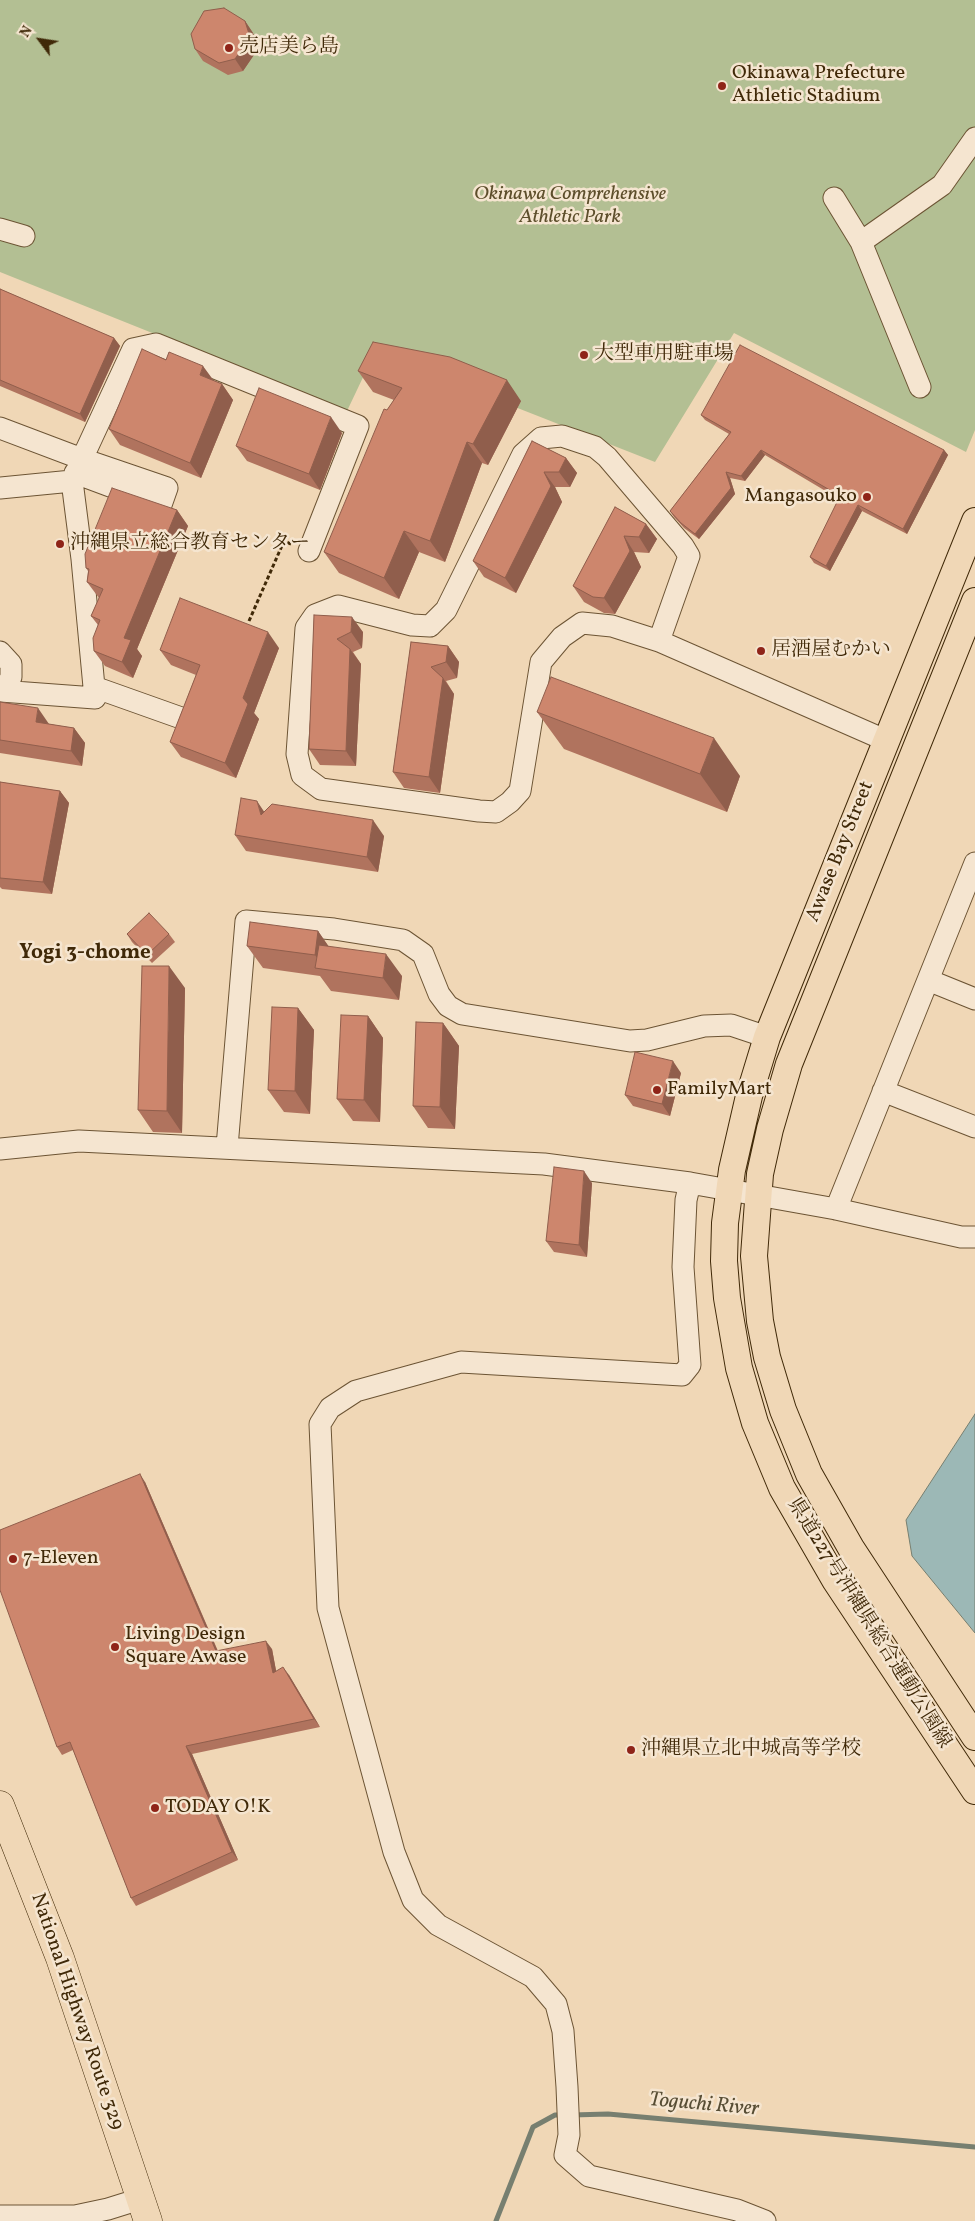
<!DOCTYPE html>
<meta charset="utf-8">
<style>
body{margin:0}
#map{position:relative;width:975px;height:2221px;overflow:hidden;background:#f0d7b6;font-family:Vollkorn,serif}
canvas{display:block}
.north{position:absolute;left:15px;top:15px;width:50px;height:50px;-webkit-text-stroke:4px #f5e5d0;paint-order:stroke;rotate:301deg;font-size:14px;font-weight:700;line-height:20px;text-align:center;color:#402908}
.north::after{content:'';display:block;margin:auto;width:18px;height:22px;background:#402908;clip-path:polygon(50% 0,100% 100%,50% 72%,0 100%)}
</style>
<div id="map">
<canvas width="975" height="2221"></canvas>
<div class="north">N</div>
</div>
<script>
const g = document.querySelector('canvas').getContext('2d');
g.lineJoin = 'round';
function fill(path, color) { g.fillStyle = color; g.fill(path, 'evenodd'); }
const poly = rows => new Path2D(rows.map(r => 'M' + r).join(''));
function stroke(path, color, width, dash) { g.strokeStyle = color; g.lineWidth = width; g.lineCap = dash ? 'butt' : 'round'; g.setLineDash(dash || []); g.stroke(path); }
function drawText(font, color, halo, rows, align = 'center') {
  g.font = font + ' Vollkorn,"Noto Serif JP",serif'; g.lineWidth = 5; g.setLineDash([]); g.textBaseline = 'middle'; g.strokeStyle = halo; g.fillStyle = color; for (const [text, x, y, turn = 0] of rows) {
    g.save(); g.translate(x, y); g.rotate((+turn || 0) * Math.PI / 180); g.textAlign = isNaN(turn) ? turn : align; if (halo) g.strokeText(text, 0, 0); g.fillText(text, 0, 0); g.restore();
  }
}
fill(poly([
 [0,0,975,0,975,430,966,452,734,333,655,462,375,352,347,411,0,272]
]), '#b3bf93');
const water = poly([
 [975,1414,975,1633,912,1556,906,1520,975,1414]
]);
fill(water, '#9cb8b6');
stroke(water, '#777f70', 1);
stroke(poly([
 [572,2115,608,2114,975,2147],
 [496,2221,533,2127,555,2115,564,2115]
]), '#777f70', 5);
const minor = poly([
 [834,198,861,242,920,387],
 [0,229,24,236],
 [861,242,942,185,975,138],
 [0,428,82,459,72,481,0,488],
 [75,473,161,505,167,488,82,459,133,349,156,344,358,426,309,551],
 [72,481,82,559,94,687,184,719],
 [659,641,689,556,683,546,607,457,595,447,562,436,541,438,523,454,446,610,430,626,412,625,338,606,315,615,306,628,297,754,302,775,321,789,479,811,496,812,510,802,520,791,541,662,562,637,582,623,612,626,659,641,885,740],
 [0,652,11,664,11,677,5,689],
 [0,691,95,698,94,687],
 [928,980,975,999],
 [883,1091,975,1127],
 [227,1147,246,921,334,929,403,940,423,954,439,994,448,1006,462,1014,630,1041,647,1040,704,1026,731,1025,767,1037],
 [0,1149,79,1141,544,1164,690,1183,836,1209,961,1237,975,1237],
 [690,1183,686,1200,683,1267,690,1365,682,1375,461,1362,356,1391,330,1408,320,1424,328,1608,394,1852,413,1900,438,1925,533,1977,556,2004,563,2031,567,2087,569,2135,565,2155,589,2176,737,2210,765,2221],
 [836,1209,975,863],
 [0,2216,75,2216,108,2209,140,2199]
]);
const major = poly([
 [975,521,767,1037,749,1096,732,1170,725,1223,724,1261,727,1298,739,1368,755,1423,782,1488,835,1580,975,1791],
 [975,601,789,1064,770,1129,760,1174,754,1256,760,1321,767,1357,783,1410,809,1474,851,1548,975,1737]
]);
const highway = poly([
 [0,1805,60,1958,148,2221]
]);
stroke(minor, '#6c5434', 23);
stroke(major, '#402908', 28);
stroke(highway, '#402908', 29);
stroke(poly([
 [249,621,284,541,293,545]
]), '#402908', 3, [4, 2.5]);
stroke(minor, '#f5e5d0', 21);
stroke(major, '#f0d7b6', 26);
stroke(highway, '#f0d7b6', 28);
fill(poly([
 [245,21,253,33,258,49,243,71,228,75,203,61,195,49],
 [0,289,114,338,120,346,85,422,0,386],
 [166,360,222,384,233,400,201,478,120,445,109,429],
 [358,371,521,401,488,465,482,463,445,562,419,552,399,599,339,573,324,552,387,410,394,400,373,392],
 [701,415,944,450,948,455,907,534,862,511,830,571,814,563,810,557,839,499,765,455,745,481,730,478,735,494,699,539,684,528,674,517,670,511,729,434,705,420],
 [342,433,320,490,247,461,236,446],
 [532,441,566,458,577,473,570,487,555,487,562,502,516,593,484,577,473,561],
 [615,507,646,524,657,539,649,553,634,552,641,567,615,614,604,613,584,602,573,586],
 [177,510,188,526,137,649,142,656,133,678,105,666,94,651,98,625,91,616,99,598,87,582,88,571,86,568],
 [314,615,363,632,362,648,353,652,361,664,356,766,320,765,309,749],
 [411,642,448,646,459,662,457,678,446,681,454,694,440,793,404,788,393,772],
 [279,648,254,713,259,719,236,778,181,757,170,742,196,675,171,665,160,650],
 [0,702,49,724,74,728,85,743,82,766,0,753],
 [537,712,740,776,727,812,564,749],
 [0,782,60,791,69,803,52,894,2,889,0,887],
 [264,812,384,836,378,872,246,851,235,835],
 [318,931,328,946,402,976,399,1000,331,991,320,976,263,968,247,946],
 [127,934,169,934,175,942,152,963,132,942],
 [185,988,182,1133,153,1132,138,1110],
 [298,1008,314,1030,310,1114,284,1112,268,1090],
 [368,1016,383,1038,380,1122,353,1121,337,1099],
 [443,1023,459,1046,455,1129,428,1128,413,1106],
 [681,1073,670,1116,633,1106,625,1095],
 [592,1183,587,1257,554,1252,546,1241],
 [145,1482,218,1651,272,1649,276,1671,289,1675,320,1727,192,1754,238,1860,136,1906,131,1898,73,1750,62,1755,57,1747]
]), '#b0735e');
fill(poly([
 [245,21,253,33,258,49,243,71,235,59],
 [114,338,120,346,85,422,80,414],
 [203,366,214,381,200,375],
 [507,380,521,401,488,465,473,444],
 [222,384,233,400,201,478,190,463],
 [331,417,342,433,320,490,309,474],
 [467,442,482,463,445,562,430,541],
 [761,450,765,455,745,481,741,476],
 [944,450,948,455,907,534,903,529],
 [566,458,577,473,570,487,559,472],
 [544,472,555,487,562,502,516,593,505,578],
 [726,472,730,478,735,494,699,539,695,534],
 [858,505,862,511,830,571,826,566],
 [177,510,188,526,137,649,142,656,133,678,122,662,124,638],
 [646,524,657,539,649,553,639,537],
 [404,531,419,552,399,599,384,578],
 [624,536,634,552,641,567,615,614,604,598],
 [352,617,363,632,362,648,351,632],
 [268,632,279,648,254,713,259,719,236,778,225,763,243,698],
 [448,646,459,662,457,678,446,662],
 [350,649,361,664,356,766,346,751],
 [443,678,454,694,440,793,429,777],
 [38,708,49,724,36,722],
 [74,728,85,743,82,766,71,751],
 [714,738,740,776,727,812,700,774],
 [60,791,69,803,52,894,43,882],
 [257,801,267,816,261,815],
 [373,820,384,836,378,872,367,857],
 [318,931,334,954,325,970,315,955],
 [386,954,402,976,399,1000,383,978],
 [169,966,185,988,182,1133,167,1111],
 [298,1008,314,1030,310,1114,295,1091],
 [368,1016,383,1038,380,1122,364,1100],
 [443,1023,459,1046,455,1129,440,1107],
 [673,1061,681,1073,670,1116,662,1104],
 [584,1171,592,1183,587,1257,579,1245],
 [140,1474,145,1482,221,1659,216,1651],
 [266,1641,272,1649,278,1681,273,1673],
 [283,1667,289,1675,320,1727,314,1719],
 [186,1746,192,1754,238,1860,232,1852]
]), '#905e4c');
const building = poly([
 [224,8,245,21,250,37,235,59,219,63,195,49,191,34,204,11,224,8],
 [0,289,114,338,80,414,0,380,0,289],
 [373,342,450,357,507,380,473,444,467,442,430,541,404,531,384,578,324,552,384,409,387,410,402,388,358,371,373,342],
 [740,345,944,450,903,529,858,505,826,566,810,557,840,496,761,450,741,476,726,472,731,488,695,534,681,523,670,511,731,432,701,415,740,345],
 [142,349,166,360,169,352,203,366,200,375,222,384,190,463,109,429,142,349],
 [259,388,331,417,309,474,236,446,259,388],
 [532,441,566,458,559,472,544,472,551,486,505,578,473,561,532,441],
 [112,488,177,510,124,638,131,640,122,662,94,651,93,638,100,620,91,616,103,589,87,582,89,569,86,568,85,554,112,488],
 [615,507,646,524,639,537,624,536,630,551,604,598,593,597,573,586,615,507],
 [180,598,268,632,243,698,248,704,225,763,170,742,200,665,160,650,180,598],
 [314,615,352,617,351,632,337,639,350,649,346,751,309,749,314,615],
 [411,642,448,646,446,662,431,667,443,678,429,777,393,772,411,642],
 [551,677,714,738,700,774,537,712,551,677],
 [0,702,38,708,36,722,74,728,71,751,0,740,0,702],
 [0,782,60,791,43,882,0,878,0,782],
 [241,798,257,801,261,815,272,804,373,820,367,857,235,835,241,798],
 [149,913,169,934,147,955,127,934,149,913],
 [250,922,318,931,315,955,247,946,250,922],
 [319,945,386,954,383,978,315,968,319,945],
 [142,966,169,966,167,1111,138,1110,142,966],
 [272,1007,298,1008,295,1091,268,1090,272,1007],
 [341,1015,368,1016,364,1100,337,1099,341,1015],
 [416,1022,443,1023,440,1107,413,1106,416,1022],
 [635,1052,673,1061,662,1104,625,1095,635,1052],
 [554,1167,584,1171,579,1245,546,1241,554,1167],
 [140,1474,216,1651,266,1641,273,1673,283,1667,314,1719,186,1746,232,1852,131,1898,70,1742,57,1747,0,1590,0,1530,140,1474]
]);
fill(building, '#cd866d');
stroke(building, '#905e4c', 1);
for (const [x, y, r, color] of [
 [229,48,5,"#8f2418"],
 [722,86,5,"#8f2418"],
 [584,355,5,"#8f2418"],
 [867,497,5,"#8f2418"],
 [60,544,5,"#8f2418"],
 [761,651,5,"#8f2418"],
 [657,1090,5,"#8f2418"],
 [13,1559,5,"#8f2418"],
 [115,1647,5,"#8f2418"],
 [631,1750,5,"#8f2418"],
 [155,1808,5,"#8f2418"]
]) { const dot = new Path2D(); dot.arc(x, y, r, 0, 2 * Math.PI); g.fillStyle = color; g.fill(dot); stroke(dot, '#f5e5d0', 2); }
drawText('20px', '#402908', '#f5e5d0', [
 ["売店美ら島",239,48],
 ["Okinawa Prefecture",732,74],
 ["Athletic Stadium",732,97],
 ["大型車用駐車場",594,355],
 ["Mangasouko",857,497,"right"],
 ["沖縄県立総合教育センター",70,544],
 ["居酒屋むかい",771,651],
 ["FamilyMart",667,1090],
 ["7-Eleven",23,1559],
 ["Living Design",125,1635],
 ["Square Awase",125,1658],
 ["沖縄県立北中城高等学校",641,1750],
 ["TODAY O!K",165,1808]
], 'left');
drawText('italic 20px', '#5d4e2b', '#f5e5d0', [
 ["Okinawa Comprehensive",570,195],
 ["Athletic Park",570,218]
]);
drawText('20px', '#402908', '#f5e5d0', [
 ["Awase Bay Street",841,852,-68],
 ["県道227号沖縄県総合運動公園線",868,1624,58],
 ["National Highway Route 329",76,2012,71]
]);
drawText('bold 21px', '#402908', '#f5e5d0', [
 ["Yogi 3-chome",85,954]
]);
drawText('italic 21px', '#574d34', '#f5e5d0', [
 ["Toguchi River",704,2106,5]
]);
</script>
